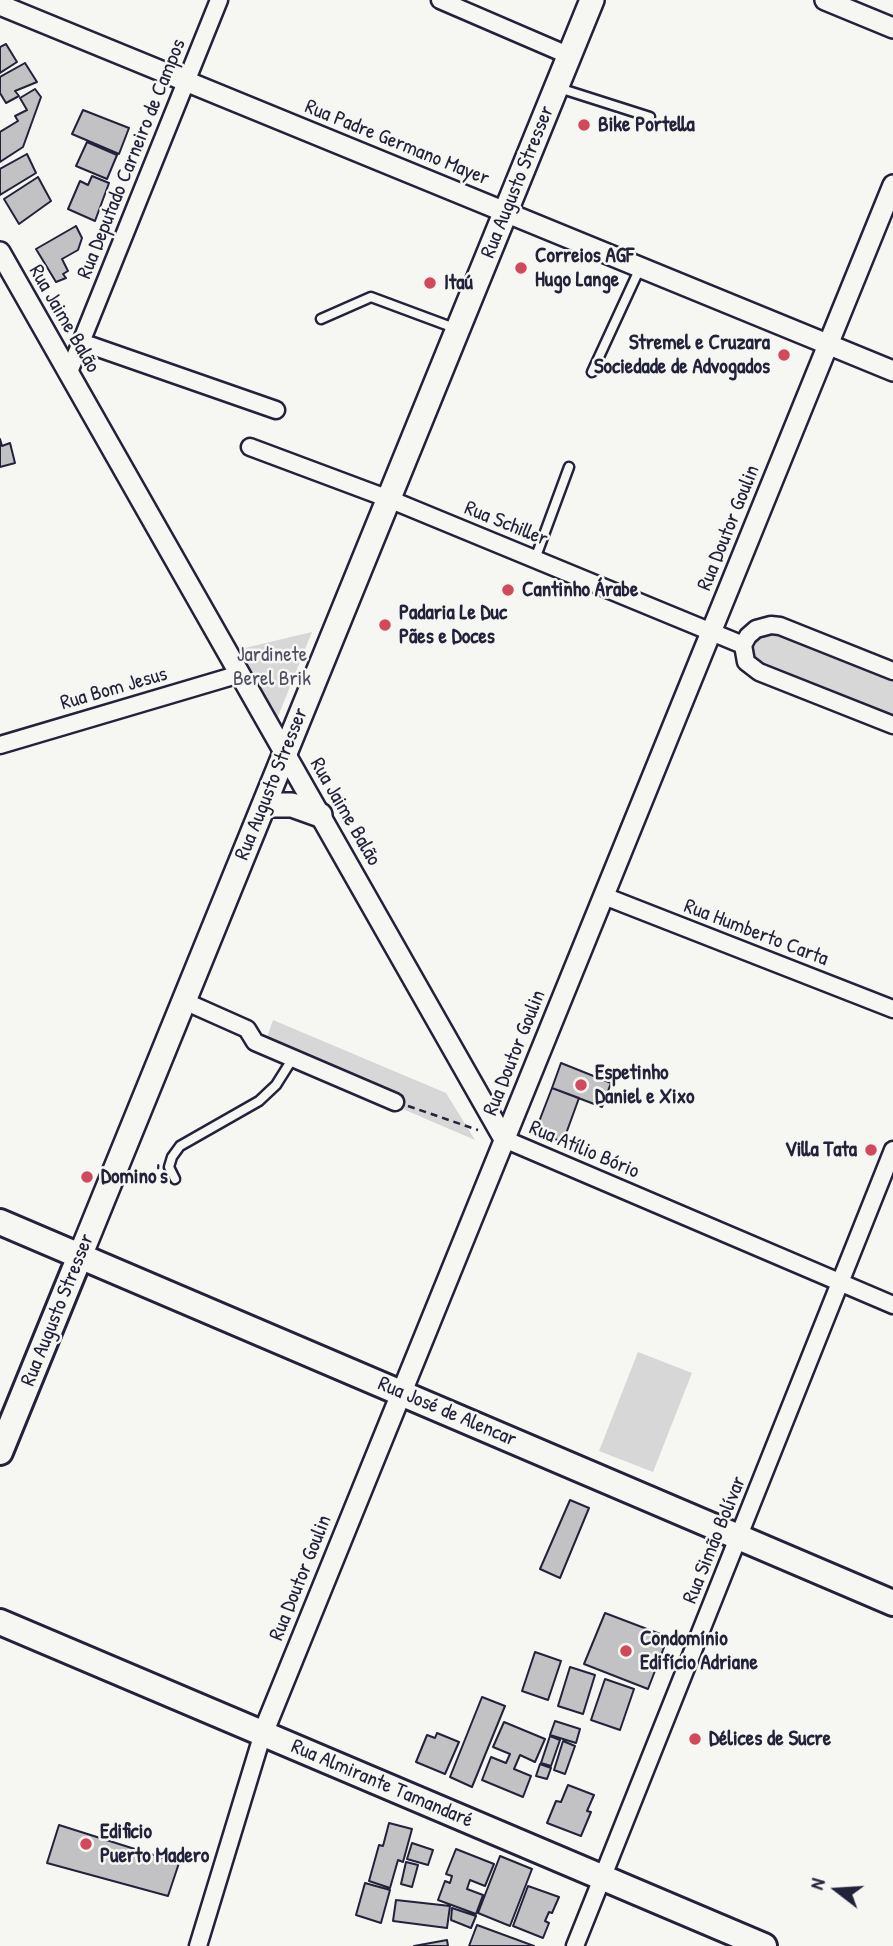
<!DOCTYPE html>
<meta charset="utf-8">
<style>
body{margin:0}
#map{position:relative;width:893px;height:1946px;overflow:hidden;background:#f6f6f2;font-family:"Patrick Hand",sans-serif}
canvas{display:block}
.north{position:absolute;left:802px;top:1855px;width:70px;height:70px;-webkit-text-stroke:5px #f6f6f2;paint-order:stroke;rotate:287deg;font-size:19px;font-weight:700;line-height:28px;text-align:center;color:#22223b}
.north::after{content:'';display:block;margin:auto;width:24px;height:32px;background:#22223b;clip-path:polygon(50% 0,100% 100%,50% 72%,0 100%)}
</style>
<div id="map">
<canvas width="893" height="1946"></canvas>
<div class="north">N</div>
</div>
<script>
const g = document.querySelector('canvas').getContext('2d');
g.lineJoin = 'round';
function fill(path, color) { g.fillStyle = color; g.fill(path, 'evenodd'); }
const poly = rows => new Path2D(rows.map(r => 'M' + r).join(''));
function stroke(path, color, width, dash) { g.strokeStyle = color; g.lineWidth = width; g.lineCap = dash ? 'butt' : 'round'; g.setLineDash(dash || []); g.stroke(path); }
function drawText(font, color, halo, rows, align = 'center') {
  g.font = font + ' "Patrick Hand",sans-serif'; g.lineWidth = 5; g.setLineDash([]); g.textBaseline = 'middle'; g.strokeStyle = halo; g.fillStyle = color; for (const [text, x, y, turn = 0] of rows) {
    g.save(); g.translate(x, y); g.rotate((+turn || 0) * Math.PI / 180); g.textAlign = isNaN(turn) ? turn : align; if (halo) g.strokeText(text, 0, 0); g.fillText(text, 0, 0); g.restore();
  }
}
fill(poly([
 [312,632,275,724,236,650],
 [776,632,893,679,893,717,761,665,752,653,752,644,758,636],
 [273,1020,446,1093,475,1140,263,1049],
 [638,1352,692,1373,653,1472,599,1451]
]), '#d7d7d7');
const building = poly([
 [6,44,17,62,0,73,0,47,6,44],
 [25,63,37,82,15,91,19,96,6,103,0,93,0,77,25,63],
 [35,89,41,97,23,147,0,162,0,132,18,121,15,116,27,110,20,98,35,89],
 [83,110,129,128,119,154,72,134,83,110],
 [87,142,117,155,107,179,76,166,87,142],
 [27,154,36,173,0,195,0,169,27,154],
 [92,176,109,183,95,221,68,209,80,181,88,185,92,176],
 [38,177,51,201,19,224,4,199,38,177],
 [76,226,82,238,78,250,62,259,68,271,63,274,66,278,56,282,36,249,76,226],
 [0,439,2,446,10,443,15,463,0,467,0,439],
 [561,1063,611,1083,602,1107,552,1088,561,1063],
 [552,1088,579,1098,563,1142,535,1132,552,1088],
 [570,1500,589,1508,560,1578,540,1569,570,1500],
 [605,1613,668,1637,648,1689,584,1664,605,1613],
 [535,1652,561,1661,548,1700,522,1691,535,1652],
 [570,1667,595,1675,583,1714,558,1706,570,1667],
 [605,1679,634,1689,620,1730,591,1720,605,1679],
 [482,1697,505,1706,472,1787,450,1777,482,1697],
 [555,1721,580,1729,576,1743,550,1735,555,1721],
 [504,1722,545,1739,535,1762,520,1755,514,1769,531,1776,523,1797,482,1780,491,1757,506,1763,510,1754,493,1747,504,1722],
 [437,1733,459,1742,445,1774,416,1762,427,1735,435,1738,437,1733],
 [550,1736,560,1740,551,1766,541,1763,550,1736],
 [563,1741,575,1746,565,1774,554,1770,563,1741],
 [540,1764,551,1768,547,1779,536,1776,540,1764],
 [568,1785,594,1795,587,1811,591,1812,581,1836,547,1823,556,1801,561,1802,568,1785],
 [389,1823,412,1829,403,1862,398,1860,390,1888,369,1881,379,1845,383,1846,389,1823],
 [59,1825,179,1863,168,1896,47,1863,59,1825],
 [412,1843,433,1850,428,1865,407,1859,412,1843],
 [456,1849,494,1864,485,1886,470,1880,467,1889,483,1895,476,1914,438,1900,445,1881,450,1883,452,1876,446,1874,456,1849],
 [500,1856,532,1869,510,1926,478,1913,500,1856],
 [406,1862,418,1865,412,1887,401,1884,406,1862],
 [365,1883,390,1890,381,1923,356,1915,365,1883],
 [528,1886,559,1897,552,1913,549,1912,545,1921,549,1923,543,1938,513,1926,528,1886],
 [396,1900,450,1906,447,1928,393,1921,396,1900],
 [452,1908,476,1916,471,1928,451,1920,452,1908],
 [477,1925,534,1946,469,1946,477,1925],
 [447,1940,448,1946,414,1946,447,1940]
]);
fill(building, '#c2c2c4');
stroke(building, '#22223b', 2);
const service = poly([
 [559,88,650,117],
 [321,319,371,297,457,329],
 [592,372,640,268],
 [535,559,569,467],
 [175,1179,169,1167,172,1157,180,1146,259,1101,276,1085,293,1058]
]);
const minor = poly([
 [440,0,570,56],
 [81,342,276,410],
 [69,372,219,0],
 [250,447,389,499,743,645],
 [893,671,780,626,771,625,756,629,748,636,743,645,746,662,759,672,893,725],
 [0,745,240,674],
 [604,896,893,1009],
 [184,1001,247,1029,255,1042,395,1102],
 [504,1139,893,1305],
 [198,1946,263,1733],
 [575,1946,893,1150]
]);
const tertiary = poly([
 [825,0,893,28],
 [0,5,893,371],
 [0,252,504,1139],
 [263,1733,893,185]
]);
const secondary = poly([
 [264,805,292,805,320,815],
 [80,1256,592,0]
]);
const primary = poly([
 [0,1222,893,1603],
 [0,1452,80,1256],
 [0,1622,764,1946]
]);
stroke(service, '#22223b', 13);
stroke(minor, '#22223b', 21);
stroke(tertiary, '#22223b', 24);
stroke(secondary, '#22223b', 28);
stroke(primary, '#22223b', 30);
stroke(poly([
 [408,1106,478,1130]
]), '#22223b', 2.5, [7, 5]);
stroke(service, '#f6f6f2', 8);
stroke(minor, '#f6f6f2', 16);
stroke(tertiary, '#f6f6f2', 19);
stroke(secondary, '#f6f6f2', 23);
stroke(primary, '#f6f6f2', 24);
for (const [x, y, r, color] of [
 [584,125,7,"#d1495b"],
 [521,268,7,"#d1495b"],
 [430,283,7,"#d1495b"],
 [784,355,7,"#d1495b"],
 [508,590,7,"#d1495b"],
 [385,625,7,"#d1495b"],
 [581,1085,7,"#d1495b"],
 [871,1150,7,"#d1495b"],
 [87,1177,7,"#d1495b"],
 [626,1651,7,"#d1495b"],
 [695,1739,7,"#d1495b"],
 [86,1844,7,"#d1495b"]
]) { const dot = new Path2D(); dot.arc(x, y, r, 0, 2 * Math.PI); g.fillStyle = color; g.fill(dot); stroke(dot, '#f6f6f2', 2.5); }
drawText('bold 21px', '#22223b', '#f6f6f2', [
 ["Bike Portella",598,125],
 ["Correios AGF",535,256],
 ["Hugo Lange",535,280],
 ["Itaú",444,283],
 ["Stremel e Cruzara",770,343,"right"],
 ["Sociedade de Advogados",770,367,"right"],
 ["Cantinho Árabe",522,590],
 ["Padaria Le Duc",399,613],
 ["Pães e Doces",399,637],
 ["Espetinho",595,1073],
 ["Daniel e Xixo",595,1097],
 ["Villa Tata",857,1150,"right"],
 ["Domino's",101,1177],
 ["Condomínio",640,1639],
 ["Edifício Adriane",640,1663],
 ["Délices de Sucre",709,1739],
 ["Edificio",100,1832],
 ["Puerto Madero",100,1856]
], 'left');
drawText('21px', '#22223b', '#f6f6f2', [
 ["Rua Padre Germano Mayer",397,143,22],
 ["Rua Deputado Carneiro de Campos",132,159,-68],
 ["Rua Augusto Stresser",518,182,-68],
 ["Rua Jaime Balão",64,319,60],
 ["Rua Schiller",506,524,22],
 ["Rua Doutor Goulin",729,528,-68],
 ["Rua Bom Jesus",114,689,-16],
 ["Rua Augusto Stresser",272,784,-68],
 ["Rua Jaime Balão",345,812,60],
 ["Rua Humberto Carta",756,933,21],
 ["Rua Doutor Goulin",515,1053,-68],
 ["Rua Atílio Bório",584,1150,23],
 ["Rua Augusto Stresser",58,1310,-68],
 ["Rua José de Alencar",447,1412,23],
 ["Rua Simão Bolívar",715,1540,-68],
 ["Rua Doutor Goulin",301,1578,-68],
 ["Rua Almirante Tamandaré",382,1784,23]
]);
drawText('21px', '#4f4f62', '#f6f6f2', [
 ["Jardinete",272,655],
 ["Berel Brik",272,679]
]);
</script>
